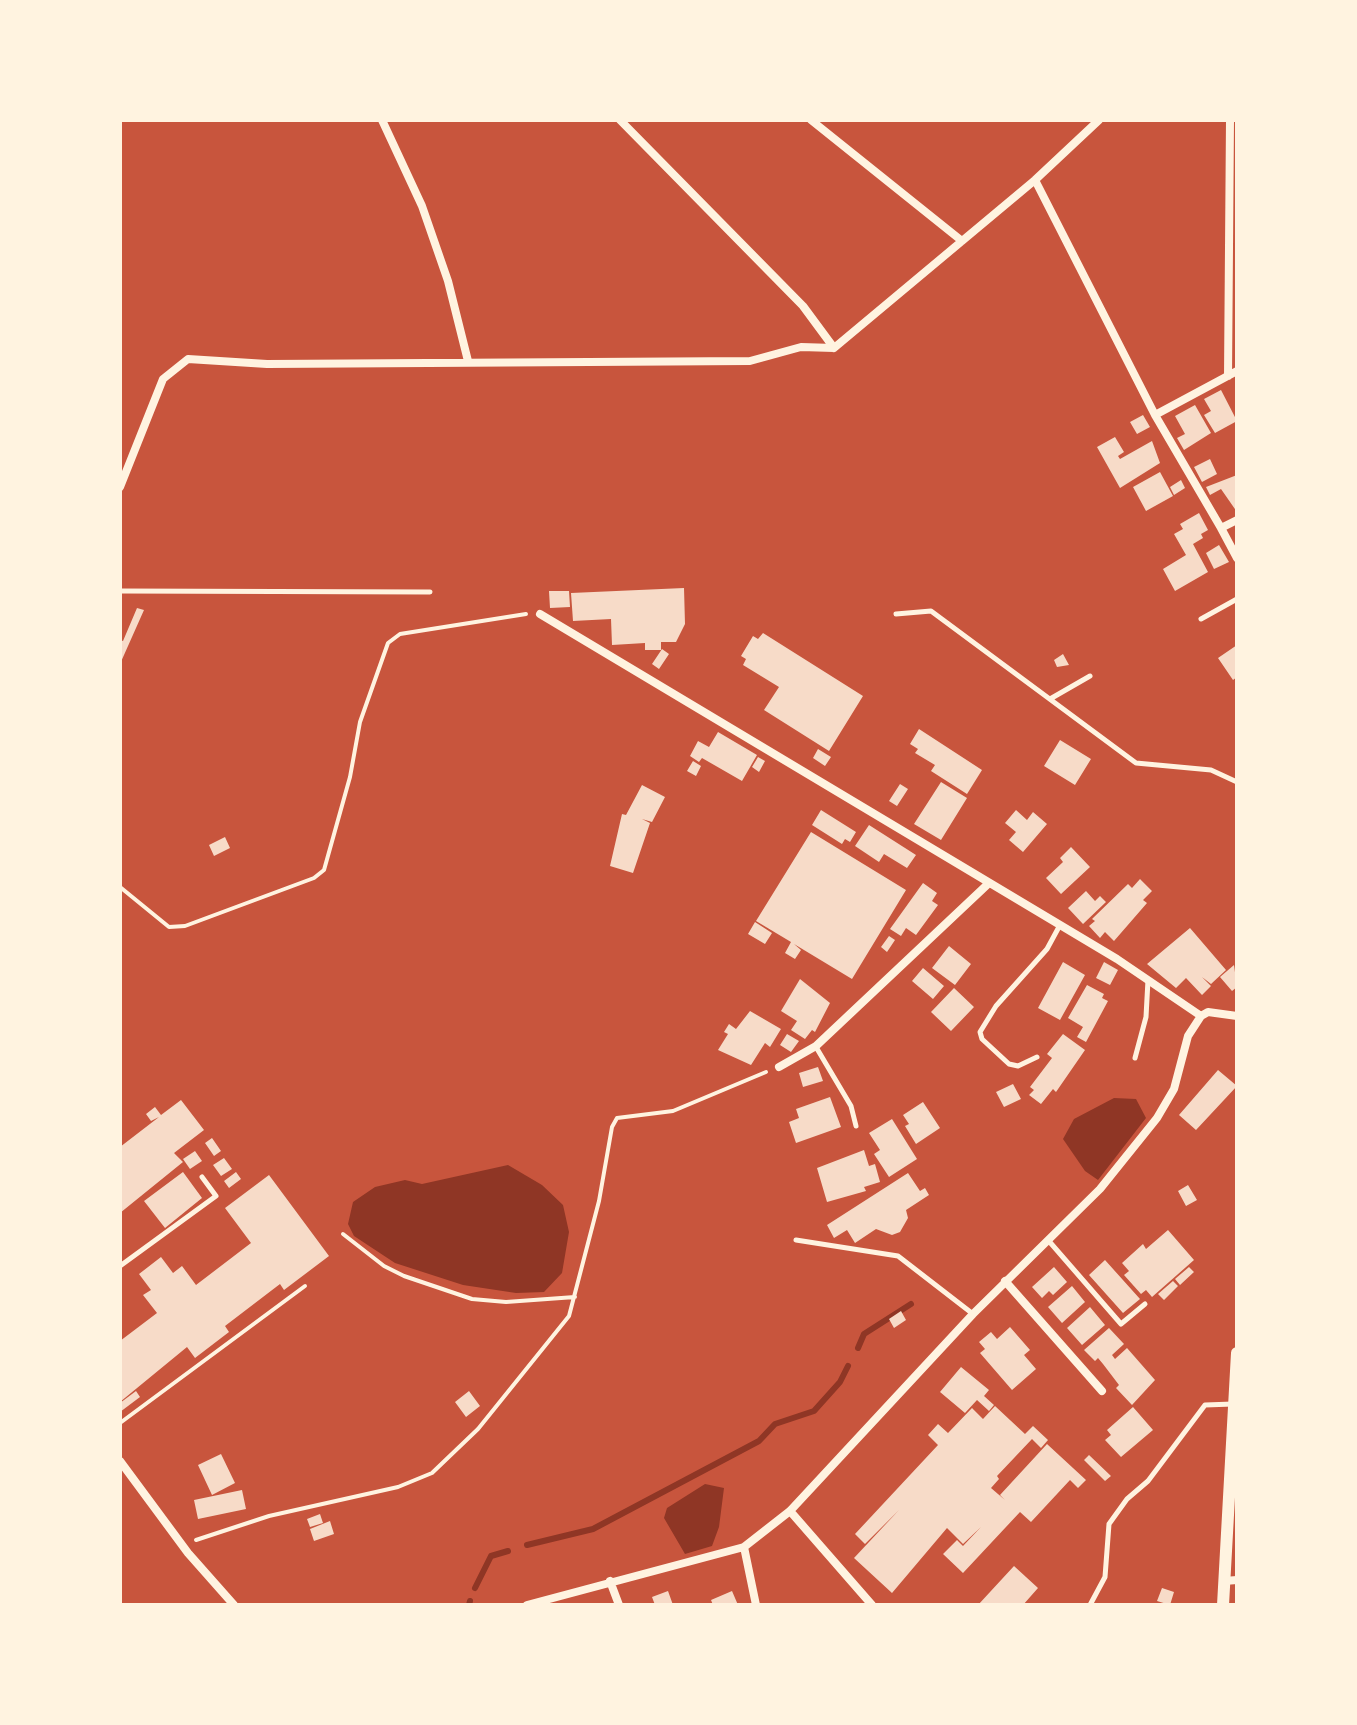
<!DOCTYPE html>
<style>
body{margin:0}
#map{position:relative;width:1357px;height:1725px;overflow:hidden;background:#c8553d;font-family:Spectral,serif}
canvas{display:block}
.frame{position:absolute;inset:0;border:122px solid #fff3e0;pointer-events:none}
</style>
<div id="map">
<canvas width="1357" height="1725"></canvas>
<div class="frame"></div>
</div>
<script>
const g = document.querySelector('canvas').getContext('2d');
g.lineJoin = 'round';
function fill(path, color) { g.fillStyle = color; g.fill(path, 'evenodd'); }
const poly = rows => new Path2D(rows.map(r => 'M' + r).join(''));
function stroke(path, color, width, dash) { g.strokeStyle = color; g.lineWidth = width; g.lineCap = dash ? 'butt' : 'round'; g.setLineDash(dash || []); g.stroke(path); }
fill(poly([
 [1114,1098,1136,1099,1146,1118,1098,1180,1085,1171,1063,1139,1074,1119],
 [508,1165,542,1185,563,1205,569,1232,562,1273,544,1292,516,1293,463,1285,395,1263,354,1236,348,1224,353,1202,375,1187,405,1180,422,1184],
 [705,1484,724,1488,719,1527,712,1546,685,1554,664,1518,667,1508]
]), '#8f3625');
stroke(poly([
 [858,1348,864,1334,911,1304],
 [527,1545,593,1529,759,1441,775,1424,814,1411,840,1382,848,1366],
 [475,1588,491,1556,508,1551],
 [469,1605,470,1601]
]), '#8f3625', 6);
fill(poly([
 [1221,390,1237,421,1215,433,1204,415,1211,411,1204,399],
 [1195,405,1211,433,1184,450,1177,438,1185,434,1175,416],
 [1143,415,1150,427,1137,434,1130,422],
 [1115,437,1124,452,1118,456,1120,459,1152,441,1160,463,1120,488,1097,447],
 [1210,459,1217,474,1202,482,1194,467],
 [1160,472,1173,496,1146,511,1133,487],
 [1237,475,1237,512,1221,489,1210,495,1206,487],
 [1181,480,1185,488,1174,495,1170,487],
 [1199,513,1208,530,1201,534,1203,538,1193,544,1208,572,1175,591,1163,569,1186,555,1174,534,1183,529,1180,524],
 [1219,545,1229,562,1214,569,1206,553],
 [684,588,685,624,676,642,661,642,661,650,645,650,645,643,612,645,611,619,573,621,571,593],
 [549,591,569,591,570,607,550,608],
 [137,608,144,610,120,664,120,640,123,641],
 [763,633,863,696,829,751,764,710,779,687,743,665,746,659,741,656,753,636,758,639],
 [1237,645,1237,677,1233,680,1218,658],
 [662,649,669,654,659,669,652,664],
 [1063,654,1069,665,1057,667,1054,660],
 [919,729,982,770,967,794,931,771,935,765,915,753,918,749,910,744],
 [718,732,757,755,742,781,702,758,699,762,690,756,698,741,709,747],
 [1060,740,1091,759,1075,785,1044,766],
 [818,749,831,757,825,766,813,758],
 [758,757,765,761,759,772,752,767],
 [693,761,701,766,696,776,687,771],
 [941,782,967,798,941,840,914,824],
 [900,784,908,789,897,806,889,801],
 [642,785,665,797,652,822,642,819,650,823,633,873,610,866,622,814,626,815],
 [821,810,856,832,850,842,845,839,842,844,812,825],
 [1016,810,1027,820,1033,812,1047,824,1023,852,1009,840,1016,832,1005,823],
 [869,825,916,855,907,868,884,854,879,862,855,846],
 [811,832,906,890,852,979,794,944,801,950,795,959,785,953,791,942,756,921],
 [225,837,230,848,214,856,209,845],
 [1071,847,1090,867,1061,894,1046,878,1063,862,1060,858],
 [1140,879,1152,891,1143,900,1147,903,1114,941,1105,932,1100,938,1089,926,1095,921,1092,919,1128,884,1132,888],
 [923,883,937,893,932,901,938,905,916,935,906,928,901,936,890,929],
 [1086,891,1095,901,1100,896,1106,902,1083,924,1068,908],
 [755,922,772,933,765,944,748,934],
 [1190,928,1226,970,1211,984,1202,977,1211,986,1202,995,1186,978,1176,988,1147,964],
 [889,936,895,940,887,952,881,947],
 [949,946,971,964,955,985,932,968],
 [1063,962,1085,975,1060,1020,1038,1008],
 [1104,962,1118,970,1110,985,1096,978],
 [1234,965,1237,987,1232,991,1220,977],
 [923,968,944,986,933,999,912,981],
 [800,979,830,1003,815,1032,812,1030,805,1039,791,1030,797,1021,781,1011],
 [1087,985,1104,994,1102,998,1108,1001,1086,1042,1077,1037,1083,1027,1068,1018],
 [954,988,974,1007,951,1031,931,1012],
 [750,1011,781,1029,770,1047,765,1043,751,1065,718,1050,728,1034,724,1032,729,1024,736,1029],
 [787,1034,799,1041,791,1052,780,1045],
 [1063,1034,1085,1050,1056,1092,1053,1089,1041,1104,1029,1095,1034,1090,1030,1087,1052,1058,1047,1054],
 [818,1067,823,1081,803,1087,799,1073],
 [1218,1070,1237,1086,1196,1130,1179,1115],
 [1013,1084,1021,1099,1004,1107,996,1092],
 [830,1097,841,1127,796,1143,789,1122,799,1118,796,1109],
 [181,1100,204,1130,174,1153,183,1162,120,1213,120,1147,159,1117,151,1121,146,1114,155,1107,161,1115],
 [923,1102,940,1128,916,1144,905,1126,909,1124,903,1115],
 [892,1119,917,1159,889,1177,874,1154,880,1150,869,1133],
 [212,1138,221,1151,214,1156,205,1143],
 [864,1150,869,1166,875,1164,880,1182,864,1187,866,1191,827,1202,817,1168],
 [195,1151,202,1161,190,1169,183,1159],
 [224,1158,232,1169,221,1176,213,1165],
 [183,1172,202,1198,165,1228,144,1201],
 [236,1172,241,1179,229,1188,224,1181],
 [908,1173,920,1191,925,1188,929,1195,906,1210,908,1218,900,1232,892,1235,876,1229,855,1243,847,1230,834,1238,827,1225],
 [269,1175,329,1256,284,1290,280,1284,225,1326,229,1332,195,1358,187,1347,120,1402,120,1341,157,1313,143,1295,151,1290,139,1274,161,1257,173,1273,182,1266,196,1285,251,1243,225,1208],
 [1188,1185,1197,1200,1186,1206,1178,1191],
 [1168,1230,1194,1260,1152,1297,1146,1290,1141,1294,1124,1275,1129,1271,1122,1263,1143,1244,1146,1249],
 [1105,1260,1140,1299,1123,1313,1089,1275],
 [1054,1267,1067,1282,1053,1295,1049,1291,1042,1298,1032,1287],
 [1189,1267,1194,1272,1180,1285,1175,1279],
 [1173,1281,1178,1286,1164,1300,1158,1294],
 [1072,1286,1085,1302,1062,1323,1048,1307],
 [1090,1307,1105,1325,1082,1345,1067,1328],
 [901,1311,906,1320,894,1328,889,1319],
 [1010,1327,1030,1350,1024,1355,1036,1369,1012,1390,980,1353,985,1349,979,1342,991,1332,997,1339],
 [1109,1328,1124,1344,1112,1355,1115,1359,1127,1348,1155,1380,1132,1405,1116,1388,1119,1385,1103,1364,1098,1358,1095,1361,1084,1350],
 [961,1367,989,1390,984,1396,994,1405,989,1411,977,1400,965,1413,940,1392],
 [136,1391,140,1397,120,1412,120,1403],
 [469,1391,480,1406,466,1417,455,1402],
 [995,1406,1025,1434,1033,1426,1048,1440,1041,1448,1032,1439,997,1476,999,1479,991,1488,1005,1500,1000,1495,1047,1444,1086,1480,1078,1488,1070,1480,1031,1522,1020,1512,963,1573,943,1554,957,1540,963,1546,981,1527,963,1544,947,1528,892,1593,854,1558,899,1510,865,1544,855,1534,938,1445,928,1435,938,1424,948,1433,972,1408,983,1419],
 [1133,1407,1153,1430,1121,1457,1105,1440,1111,1435,1107,1430],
 [221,1454,235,1483,212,1495,198,1465],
 [1089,1455,1111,1476,1105,1481,1084,1460],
 [242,1490,246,1509,198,1519,194,1500],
 [320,1514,323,1523,310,1527,307,1519],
 [330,1521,334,1534,314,1541,310,1529],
 [1014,1566,1038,1588,1023,1605,978,1605],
 [1162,1588,1174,1592,1170,1605,1157,1601],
 [668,1591,673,1605,655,1605,652,1597],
 [732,1591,738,1605,713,1605,711,1600]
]), '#f7dbc8');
stroke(poly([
 [120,887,169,927,185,926,314,878,324,870,350,777,360,722,388,643,400,634,526,614],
 [343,1234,384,1266,404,1276,472,1299,506,1302,575,1297],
 [120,1423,305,1286],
 [196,1540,269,1516,398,1487,432,1473,478,1429,569,1316,599,1201,612,1127,617,1118,673,1111,766,1072]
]), '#fff3e0', 4);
stroke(poly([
 [120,591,430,592],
 [896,614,931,611,1136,763,1211,770,1237,782],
 [1201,619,1237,599],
 [1050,699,1090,676],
 [816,1047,851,1106,856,1126],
 [1037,1057,1018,1066,1009,1064,982,1039,980,1032,996,1006,1047,949,1060,925],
 [1135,1058,1146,1017,1148,980],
 [796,1240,898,1256,973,1314],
 [1048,1240,1121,1324,1145,1304],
 [120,1266,216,1196,202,1177],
 [1090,1605,1105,1577,1109,1524,1127,1499,1148,1481,1205,1405,1233,1404]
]), '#fff3e0', 5);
stroke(poly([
 [382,120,422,206,448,281,468,361],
 [620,120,803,306,834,348],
 [811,120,962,241],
 [1035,180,1155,415,1221,528,1237,520],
 [1228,376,1230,120],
 [1155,415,1237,371],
 [120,487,163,379,188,359,267,364,750,361,801,347,834,348,1035,180,1099,120],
 [1221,528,1237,558],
 [540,614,1117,959,1201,1016],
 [779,1067,816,1046,989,883],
 [1005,1281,1102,1391],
 [120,1461,188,1553,234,1605],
 [790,1511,872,1605],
 [744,1547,756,1605],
 [610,1581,619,1605],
 [1224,1581,1237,1580],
 [527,1605,744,1547,790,1511,973,1314,1100,1189,1157,1118,1174,1089,1188,1036,1201,1016,1208,1012,1237,1016]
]), '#fff3e0', 8);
stroke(poly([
 [1223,1605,1237,1353]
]), '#fff3e0', 12);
</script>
